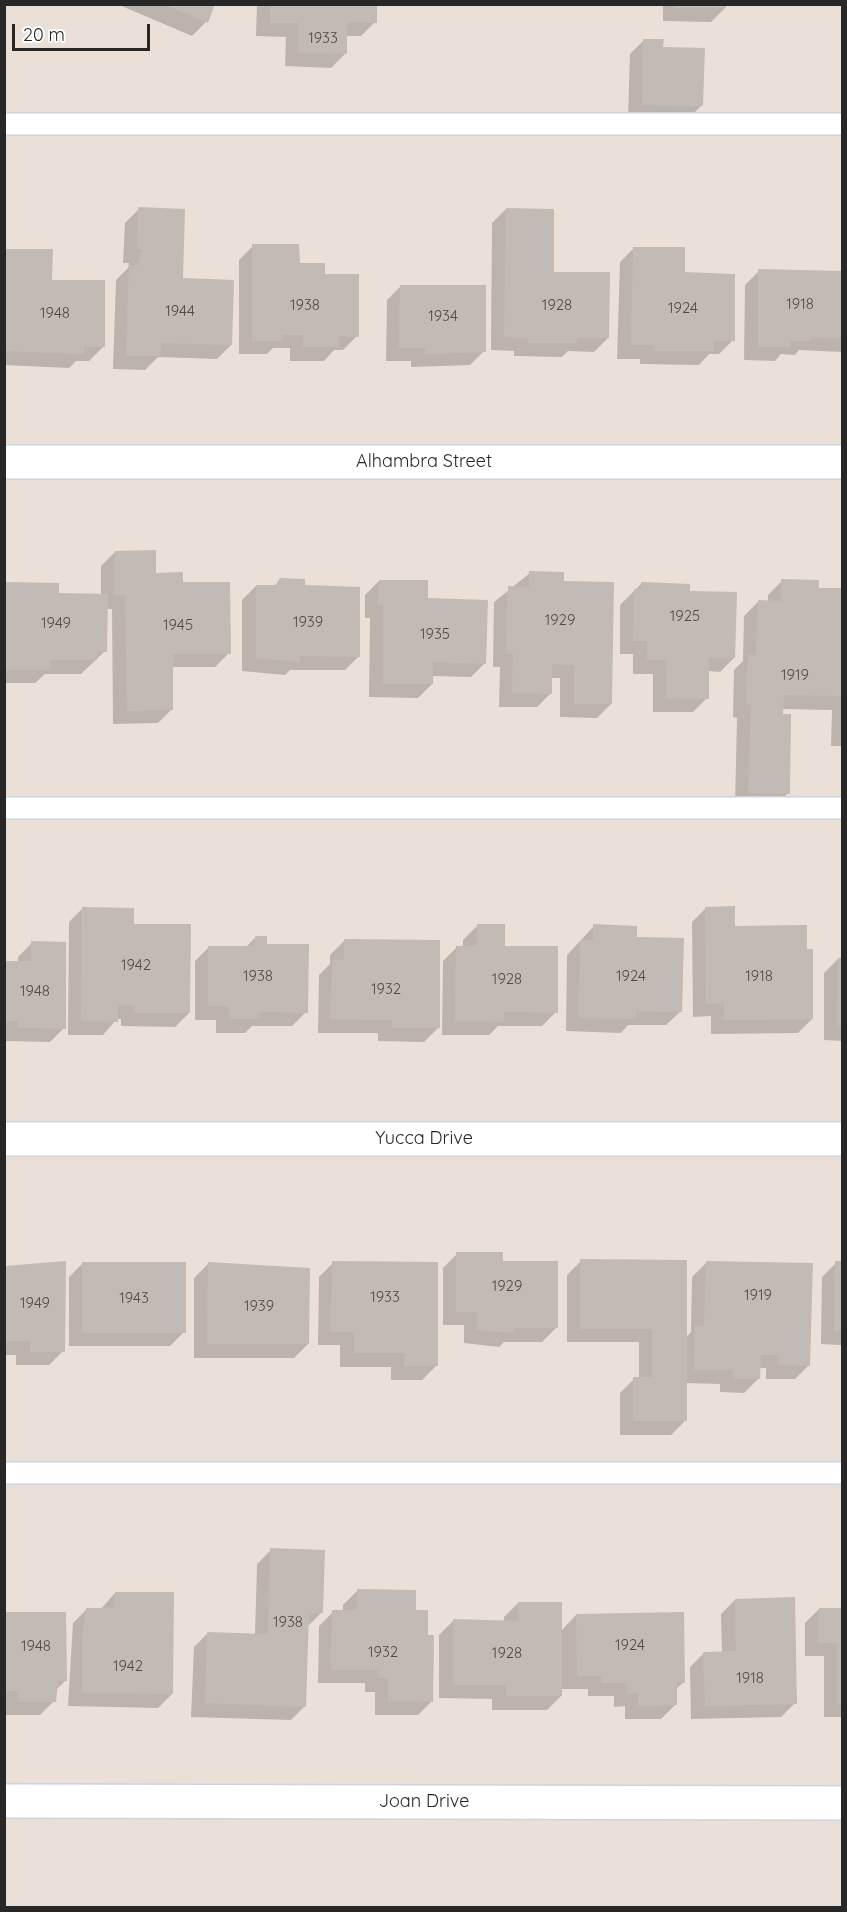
<!DOCTYPE html>
<style>
body{margin:0}
#map{position:relative;width:847px;height:1912px;overflow:hidden;background:#ebe0d8;font-family:Quicksand,sans-serif}
canvas{display:block}
.frame{position:absolute;inset:0;border:6px solid #272727;pointer-events:none}
.scale{position:absolute;left:12px;top:24px;width:138px;height:27px;box-sizing:border-box;border:3px solid #272727;border-top:0;padding-left:8px;font-size:18px;line-height:21px;white-space:nowrap;color:#272727;-webkit-text-stroke:4px #fff;paint-order:stroke}
</style>
<div id="map">
<canvas width="847" height="1912"></canvas>
<div class="frame"></div>
<div class="scale">20 m</div>
</div>
<script>
const g = document.querySelector('canvas').getContext('2d');
g.lineJoin = 'round';
function fill(path, color) { g.fillStyle = color; g.fill(path, 'evenodd'); }
const poly = rows => new Path2D(rows.map(r => 'M' + r).join(''));
function stroke(path, color, width, dash) { g.strokeStyle = color; g.lineWidth = width; g.lineCap = dash ? 'butt' : 'round'; g.setLineDash(dash || []); g.stroke(path); }
function drawText(font, color, halo, rows, align = 'center') {
  g.font = font + ' Quicksand,sans-serif'; g.lineWidth = 4.5; g.setLineDash([]); g.textBaseline = 'middle'; g.strokeStyle = halo; g.fillStyle = color; for (const [text, x, y, turn = 0] of rows) {
    g.save(); g.translate(x, y); g.rotate((+turn || 0) * Math.PI / 180); g.textAlign = isNaN(turn) ? turn : align; if (halo) g.strokeText(text, 0, 0); g.fillText(text, 0, 0); g.restore();
  }
}
fill(poly([
 [117,4,214,4,206,22,192,36],
 [257,4,375,4,375,22,361,36,346,36,345,54,331,68,285,66,286,37,256,36],
 [663,4,725,4,725,8,711,22,663,21],
 [644,40,661,49,702,105,688,119,628,118,630,54],
 [139,209,181,279,231,345,217,359,158,357,145,370,113,369,116,280,128,268,129,263,123,263,125,223],
 [506,209,552,273,608,338,594,352,568,351,562,357,514,356,514,351,491,350,492,223],
 [253,246,324,276,357,336,343,350,334,350,324,361,290,361,290,348,273,348,267,354,239,354,239,260],
 [634,248,684,274,733,340,719,354,709,354,699,365,640,364,640,359,617,359,620,262],
 [4,250,50,281,103,347,89,361,76,361,69,368,4,365],
 [759,271,842,272,842,352,799,350,795,355,781,354,775,361,744,360,745,285],
 [401,286,484,351,470,365,411,367,411,361,386,361,387,300],
 [115,552,154,574,181,584,229,653,215,667,172,667,172,709,158,723,113,724,112,609,106,609,105,651,81,674,45,674,35,683,4,683,4,584,57,595,101,595,101,566],
 [530,573,563,582,611,704,597,718,560,717,560,678,551,678,551,693,537,707,499,707,500,667,493,667,494,602],
 [280,580,303,586,359,656,345,670,290,670,285,675,242,671,242,600,256,586,274,586],
 [379,581,427,600,485,663,471,677,432,676,432,684,418,698,369,697,370,618,365,618,365,595],
 [782,581,817,590,842,590,842,746,831,746,832,710,782,709,788,793,774,807,735,806,737,718,733,717,734,670,743,661,744,616,758,602,768,602,768,595],
 [641,584,688,593,734,658,720,672,708,671,707,698,693,712,653,712,653,674,633,674,633,654,620,654,620,605],
 [83,908,133,925,189,1013,175,1027,121,1026,121,1019,117,1019,103,1035,68,1035,69,922],
 [706,908,734,927,806,950,812,1019,798,1033,711,1034,711,1016,693,1017,692,922],
 [477,926,503,947,556,1012,542,1026,498,1026,489,1035,442,1035,443,961,457,947,463,947,463,940],
 [594,926,635,938,681,1011,666,1025,628,1025,621,1033,566,1031,567,955],
 [256,937,265,946,306,1012,292,1026,252,1026,245,1033,216,1033,216,1020,195,1020,195,961,209,947,246,947],
 [344,941,438,1028,424,1042,378,1041,378,1033,318,1033,319,975,330,964,330,955],
 [32,943,64,1028,50,1042,5,1041,4,962,18,962,18,957],
 [838,959,842,959,842,1041,824,1040,824,973],
 [457,1254,502,1263,556,1328,542,1342,504,1342,499,1347,464,1343,464,1325,443,1325,443,1268],
 [581,1261,685,1338,691,1332,692,1277,706,1263,809,1365,795,1379,766,1379,766,1368,759,1368,758,1379,744,1393,720,1392,720,1384,685,1383,685,1421,671,1435,620,1435,620,1393,634,1379,639,1379,639,1342,567,1342,567,1275],
 [64,1263,63,1351,49,1365,16,1365,16,1355,4,1355,4,1267],
 [83,1263,184,1332,170,1346,69,1346,69,1277],
 [333,1263,436,1366,422,1380,391,1380,391,1367,340,1367,340,1345,318,1345,319,1277],
 [836,1263,842,1263,842,1345,821,1344,822,1277],
 [208,1264,308,1344,294,1358,194,1358,194,1278],
 [271,1550,322,1612,307,1627,305,1706,291,1720,191,1717,194,1647,208,1633,255,1635,257,1564],
 [357,1591,415,1611,426,1636,432,1701,418,1715,375,1715,375,1692,365,1692,365,1683,318,1683,319,1626,333,1612,343,1612,343,1605],
 [115,1593,172,1694,158,1708,68,1706,73,1623,87,1609,101,1609],
 [735,1600,795,1703,781,1717,691,1719,690,1667,704,1653,722,1653,721,1614],
 [518,1603,561,1631,576,1615,684,1682,675,1690,675,1705,661,1719,625,1719,625,1706,614,1707,614,1696,588,1696,588,1689,561,1689,561,1696,547,1710,492,1710,492,1699,439,1698,439,1635,453,1621,504,1622,504,1617],
 [819,1609,842,1609,842,1717,824,1717,824,1656,805,1656,805,1623],
 [4,1614,66,1680,56,1690,54,1701,40,1715,5,1715]
]), '#0003');
fill(poly([
 [164,4,215,4,208,23],
 [270,4,377,4,377,23,347,22,347,54,299,53,299,23,270,23],
 [676,4,726,4,726,8,676,8],
 [643,39,664,39,663,47,705,48,703,106,642,105],
 [138,207,185,209,183,278,234,280,232,345,161,343,160,356,126,356,129,265,138,265,142,249,137,249],
 [506,208,554,209,554,272,610,272,609,338,577,338,577,343,528,343,528,338,504,337],
 [252,244,299,244,300,263,325,263,325,274,359,274,359,337,339,336,339,347,303,347,303,335,283,335,283,341,252,341],
 [633,247,685,247,685,272,735,274,735,341,714,341,714,351,654,351,654,345,631,345],
 [4,249,53,249,52,280,105,280,105,347,84,347,84,354,4,351],
 [758,269,842,271,842,338,811,337,810,341,790,341,790,347,758,347],
 [400,285,486,285,486,352,425,354,425,348,399,348],
 [156,550,156,573,183,572,183,582,230,582,231,654,173,654,173,710,127,711,125,595,115,595,115,551],
 [529,571,564,572,564,581,614,582,612,704,574,704,574,665,552,664,552,694,512,693,513,654,506,654,508,586,529,587],
 [280,578,305,579,305,585,360,587,360,657,300,656,300,662,256,658,256,585,276,585],
 [781,579,819,580,819,588,842,588,842,696,784,695,783,714,791,714,790,794,748,793,751,704,746,704,748,655,756,655,758,600,781,601],
 [379,580,428,580,428,598,488,600,486,664,433,662,433,684,383,684,383,605,378,605],
 [5,582,59,583,59,593,108,594,107,652,98,652,97,660,51,660,50,670,5,670],
 [641,582,690,584,690,591,737,592,735,658,709,658,709,699,666,698,667,660,647,660,647,641,633,641,634,589,641,589],
 [735,906,735,926,807,925,807,949,813,949,813,1019,724,1020,724,1003,706,1004,705,907],
 [82,907,134,908,134,924,191,924,190,1013,134,1013,134,1006,118,1005,118,1022,81,1021],
 [477,924,505,924,505,946,558,946,558,1013,504,1012,504,1022,455,1021,456,946,477,946],
 [593,924,637,926,637,937,684,938,682,1012,636,1011,636,1019,579,1018,580,940,593,940],
 [255,936,267,936,267,944,309,944,308,1013,260,1012,260,1019,229,1019,229,1006,208,1006,208,946,255,946],
 [344,939,440,940,440,1028,392,1028,392,1020,331,1019,332,960,344,960],
 [31,941,66,942,66,1029,18,1028,18,1021,4,1021,4,961,31,961],
 [838,958,842,958,842,1027,837,1027],
 [456,1252,503,1252,503,1261,558,1261,558,1328,514,1328,514,1333,477,1330,477,1312,456,1312],
 [580,1259,687,1260,687,1421,633,1421,633,1377,652,1377,652,1329,580,1329],
 [66,1261,65,1352,30,1352,30,1341,5,1341,5,1266],
 [332,1261,438,1262,438,1366,404,1366,405,1353,354,1353,354,1332,331,1332],
 [706,1261,813,1263,810,1366,779,1365,779,1355,761,1355,760,1379,733,1379,733,1370,694,1370,695,1326,704,1326],
 [835,1261,842,1261,842,1331,834,1331],
 [82,1262,186,1262,186,1333,82,1333],
 [208,1262,310,1268,309,1344,207,1344],
 [270,1548,325,1550,323,1613,309,1613,306,1707,205,1703,207,1632,268,1634],
 [357,1589,416,1590,416,1610,428,1610,428,1635,434,1635,433,1702,388,1701,388,1678,378,1678,378,1670,331,1670,332,1610,357,1610],
 [115,1592,174,1592,173,1694,82,1693,82,1639,86,1608,115,1608],
 [795,1597,797,1704,705,1706,703,1652,736,1651,735,1599],
 [518,1602,562,1602,562,1696,506,1696,506,1685,453,1685,453,1619,518,1621],
 [819,1608,842,1608,842,1704,837,1704,837,1643,819,1643],
 [4,1612,66,1612,67,1681,58,1681,56,1702,18,1702,18,1691,5,1691],
 [684,1612,685,1683,677,1683,677,1705,638,1706,638,1693,627,1694,627,1683,601,1683,601,1676,577,1676,576,1614]
]), '#c2bab5');
const service = poly([
 [4,124,842,124],
 [4,808,842,808],
 [4,1473,842,1473]
]);
const minor = poly([
 [4,462,842,462],
 [4,1139,842,1139],
 [4,1801,842,1803]
]);
stroke(service, '#cdd4e1', 24);
stroke(minor, '#cdd4e1', 36);
stroke(service, '#fff', 21);
stroke(minor, '#fff', 33);
drawText('15px', '#4e4c4a', null, [
 ["1933",323,38],
 ["1918",800,304],
 ["1938",305,305],
 ["1928",557,305],
 ["1924",683,308],
 ["1944",180,311],
 ["1948",55,313],
 ["1934",443,316],
 ["1925",685,616],
 ["1929",560,620],
 ["1939",308,622],
 ["1949",56,623],
 ["1945",178,625],
 ["1935",435,634],
 ["1919",795,675],
 ["1942",136,965],
 ["1938",258,976],
 ["1924",631,976],
 ["1918",759,976],
 ["1928",507,979],
 ["1932",386,989],
 ["1948",35,991],
 ["1929",507,1286],
 ["1919",758,1295],
 ["1933",385,1297],
 ["1943",134,1298],
 ["1949",35,1303],
 ["1939",259,1306],
 ["1938",288,1622],
 ["1924",630,1645],
 ["1948",36,1646],
 ["1932",383,1652],
 ["1928",507,1653],
 ["1942",128,1666],
 ["1918",750,1678]
]);
drawText('18px', '#272727', '#fff', [
 ["Alhambra Street",424,462],
 ["Yucca Drive",424,1139],
 ["Joan Drive",424,1802]
]);
</script>
